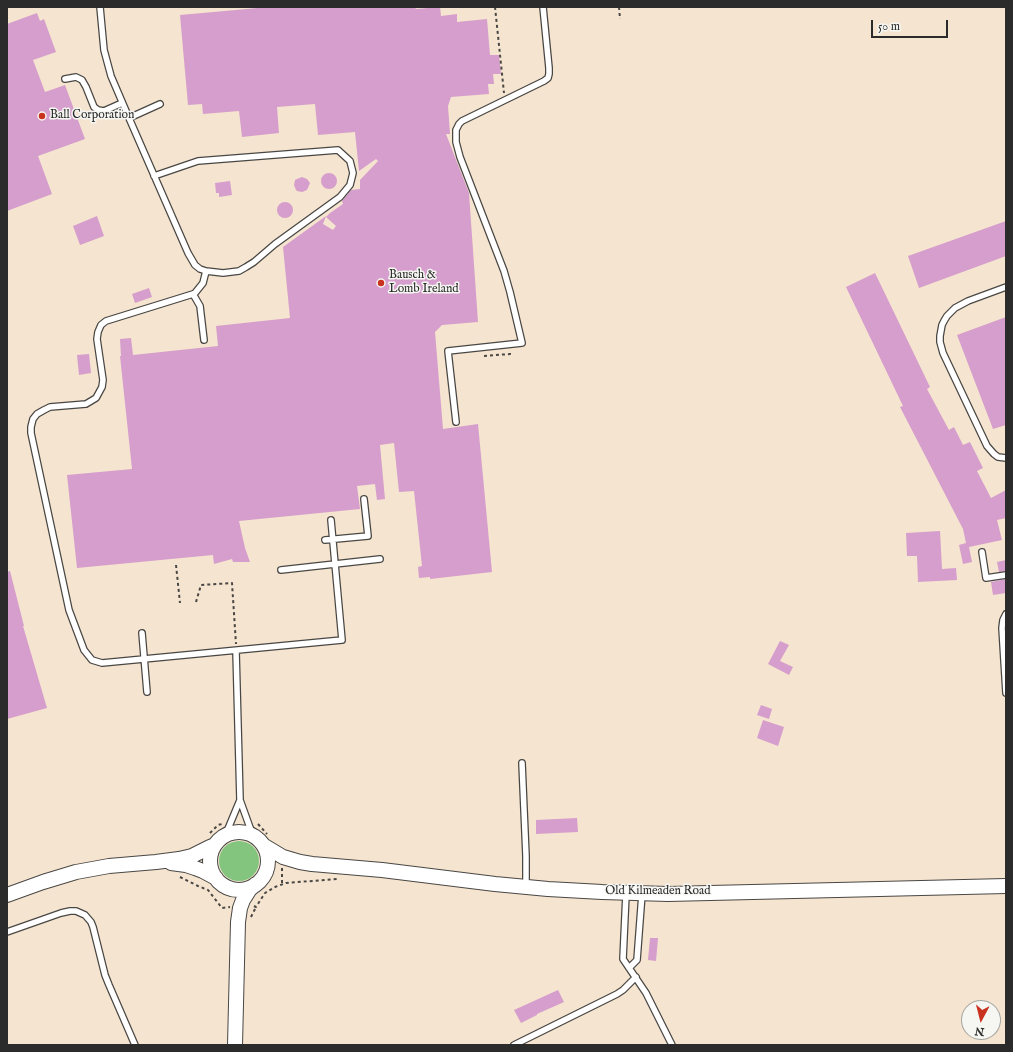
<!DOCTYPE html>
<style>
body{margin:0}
#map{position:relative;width:1013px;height:1052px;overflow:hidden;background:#f5e4cf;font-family:"IM FELL English",serif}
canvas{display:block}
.frame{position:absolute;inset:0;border:8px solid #2b2b2b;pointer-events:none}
.north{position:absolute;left:961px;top:1000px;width:40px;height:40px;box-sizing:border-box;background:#f6f6f2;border:1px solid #a5a5a2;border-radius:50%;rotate:187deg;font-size:11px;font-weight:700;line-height:16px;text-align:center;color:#2b2b2b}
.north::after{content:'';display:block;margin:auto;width:14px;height:18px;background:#c8321e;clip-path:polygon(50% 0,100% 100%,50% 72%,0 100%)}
.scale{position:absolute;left:871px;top:20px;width:77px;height:18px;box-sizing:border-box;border:2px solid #2b2b2b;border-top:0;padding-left:5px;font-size:12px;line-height:14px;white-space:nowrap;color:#2b2b2b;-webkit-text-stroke:3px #f6f6f2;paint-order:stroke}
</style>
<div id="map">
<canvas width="1013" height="1052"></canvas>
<div class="frame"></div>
<div class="north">N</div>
<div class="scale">50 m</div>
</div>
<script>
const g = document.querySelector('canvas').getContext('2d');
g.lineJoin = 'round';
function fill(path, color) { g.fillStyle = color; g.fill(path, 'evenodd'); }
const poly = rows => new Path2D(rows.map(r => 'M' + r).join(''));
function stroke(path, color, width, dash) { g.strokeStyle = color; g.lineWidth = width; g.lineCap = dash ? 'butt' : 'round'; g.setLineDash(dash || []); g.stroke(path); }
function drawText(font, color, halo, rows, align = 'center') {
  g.font = font + ' "IM FELL English",serif'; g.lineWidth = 3; g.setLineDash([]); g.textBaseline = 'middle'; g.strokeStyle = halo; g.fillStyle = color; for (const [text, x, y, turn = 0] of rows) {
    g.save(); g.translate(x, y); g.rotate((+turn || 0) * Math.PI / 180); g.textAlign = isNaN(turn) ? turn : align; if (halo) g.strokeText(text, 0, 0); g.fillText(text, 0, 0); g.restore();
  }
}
fill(poly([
 '219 861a20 20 0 1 1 40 0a20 20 0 1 1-40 0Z'
]), '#83c57e');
fill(poly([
 [269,7,415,7,416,9,440,7,441,16,457,14,457,22,487,19,490,55,499,55,501,74,493,74,494,84,488,84,489,94,451,97,448,106,450,134,446,134,469,193,478,322,442,325,435,332,443,429,478,424,492,572,430,579,430,577,419,578,418,567,422,566,414,491,399,492,394,443,380,445,385,499,377,500,375,484,357,486,360,509,239,521,245,548,250,562,233,562,232,559,214,564,213,555,77,568,67,475,132,469,120,356,121,356,120,339,131,338,133,355,218,346,216,326,290,318,283,247,326,216,323,224,333,230,336,226,326,217,330,213,343,204,342,201,351,190,360,189,360,180,378,161,376,159,359,171,355,132,318,135,315,104,277,107,279,133,242,137,239,111,203,114,202,104,188,105,180,15],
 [37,13,40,21,44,19,56,52,33,60,45,92,65,85,85,139,38,156,52,194,7,211,7,24],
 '321 181a8 8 0 1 1 16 0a8 8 0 1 1-16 0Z',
 [302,177,307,179,310,183,307,190,302,192,297,191,296,190,294,185,295,180,297,179],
 [230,181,232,195,219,197,219,193,216,193,215,183],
 '277 210a8 8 0 1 1 16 0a8 8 0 1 1-16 0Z',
 [97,216,104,236,80,245,73,226],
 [1006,221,1006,256,919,288,908,256],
 [875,273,930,387,927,389,949,430,954,427,963,445,970,442,983,468,977,471,991,498,1006,490,1006,518,997,520,1002,540,969,547,972,562,963,564,959,545,966,543,963,529,900,407,903,406,846,287],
 [149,288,152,297,135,303,132,294],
 [1006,317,1006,425,993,429,957,335],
 [89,354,91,373,79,375,77,355],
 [940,531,942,569,956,568,957,580,918,582,917,556,907,556,906,533],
 [1006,560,1006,571,999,572,997,562],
 [10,571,24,626,23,626,47,708,7,719,7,572],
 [1006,579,1006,593,993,595,991,582],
 [780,641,789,645,780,661,793,667,789,675,768,664],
 [761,705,772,709,769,719,757,715],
 [763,720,784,727,778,746,757,738],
 [577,818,578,832,536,834,536,820],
 [650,938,658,938,656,961,648,960],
 [558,990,564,1002,537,1014,537,1015,521,1023,514,1010]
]), '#d59ecc');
const service = poly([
 [100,7,104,50,111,76,129,118,188,253,195,265,200,269,206,271,223,273,239,271,246,267,254,262,275,244,340,197,350,185,353,173,350,161,338,150,198,161,154,176],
 [65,79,76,77,82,80,86,87,94,107,98,110,104,111,122,103],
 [129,118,160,104],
 [206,271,203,283,195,293,193,294,106,321,101,325,98,332,97,339,103,380,102,387,96,398,86,404,50,407,44,410,37,414,33,419,31,427,31,433,69,610,84,650,92,660,102,663,342,640,331,520],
 [1006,287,968,301,955,308,947,316,944,321,942,325,940,336,940,342,943,353,987,446,994,454,998,457,1006,458],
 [193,294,200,306,204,340],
 [456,422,448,351,522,343,510,292,504,271,460,157,456,142,456,130,459,124,462,121,544,81,548,78,549,74,549,68,543,7],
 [325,540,368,536,364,499],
 [982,552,986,578,1006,575],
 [281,570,380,559],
 [1006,614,1003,620,1002,628,1006,693],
 [142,633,147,692],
 [236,651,240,800,253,836],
 [522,763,526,856,526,887],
 [225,836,240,800],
 [626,894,623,959,646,993,672,1045],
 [7,932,61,913,70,911,76,911,85,915,91,922,93,927,105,975,109,985,135,1045],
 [629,968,637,960,642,894],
 [514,1045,617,994,623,990,636,977]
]);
const tertiary = poly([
 '210 861a29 29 0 1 1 58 0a29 29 0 1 1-58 0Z',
 [263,845,283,857,300,862,312,864,382,870,495,884,548,889,602,892,668,894,1006,886],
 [171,863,186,865,195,868,203,871,216,878],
 [7,895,43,882,76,872,109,866,156,862,179,859,192,856,210,847,215,845],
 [235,1045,238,922,240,908,243,900,250,889,256,884]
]);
stroke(service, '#494744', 8);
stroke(tertiary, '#494744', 16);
stroke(poly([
 [495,7,504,93],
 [619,7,620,19],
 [484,356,510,354,510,351],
 [176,565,180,603],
 [196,602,201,585,232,583,236,644],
 [258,824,267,834],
 [210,833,218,825,222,824],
 [282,868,282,885],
 [180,877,198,886,208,890,222,908,230,907],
 [254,906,256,907,265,893,275,887,286,883,337,879],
 [251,917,256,907]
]), '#494744', 2, [3, 3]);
stroke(service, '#fff', 5.5);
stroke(tertiary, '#fff', 14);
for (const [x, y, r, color] of [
 [42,116,4,"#c8321e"],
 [381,283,4,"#c8321e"]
]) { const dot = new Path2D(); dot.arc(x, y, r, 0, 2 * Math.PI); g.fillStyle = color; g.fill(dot); stroke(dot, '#f6f6f2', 1.5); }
drawText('12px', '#2b2b2b', '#f6f6f2', [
 ["Ball Corporation",50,116],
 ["Bausch &",389,276],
 ["Lomb Ireland",389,290]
], 'left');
drawText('12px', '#2b2b2b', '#f6f6f2', [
 ["Old Kilmeaden Road",658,892]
]);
</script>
